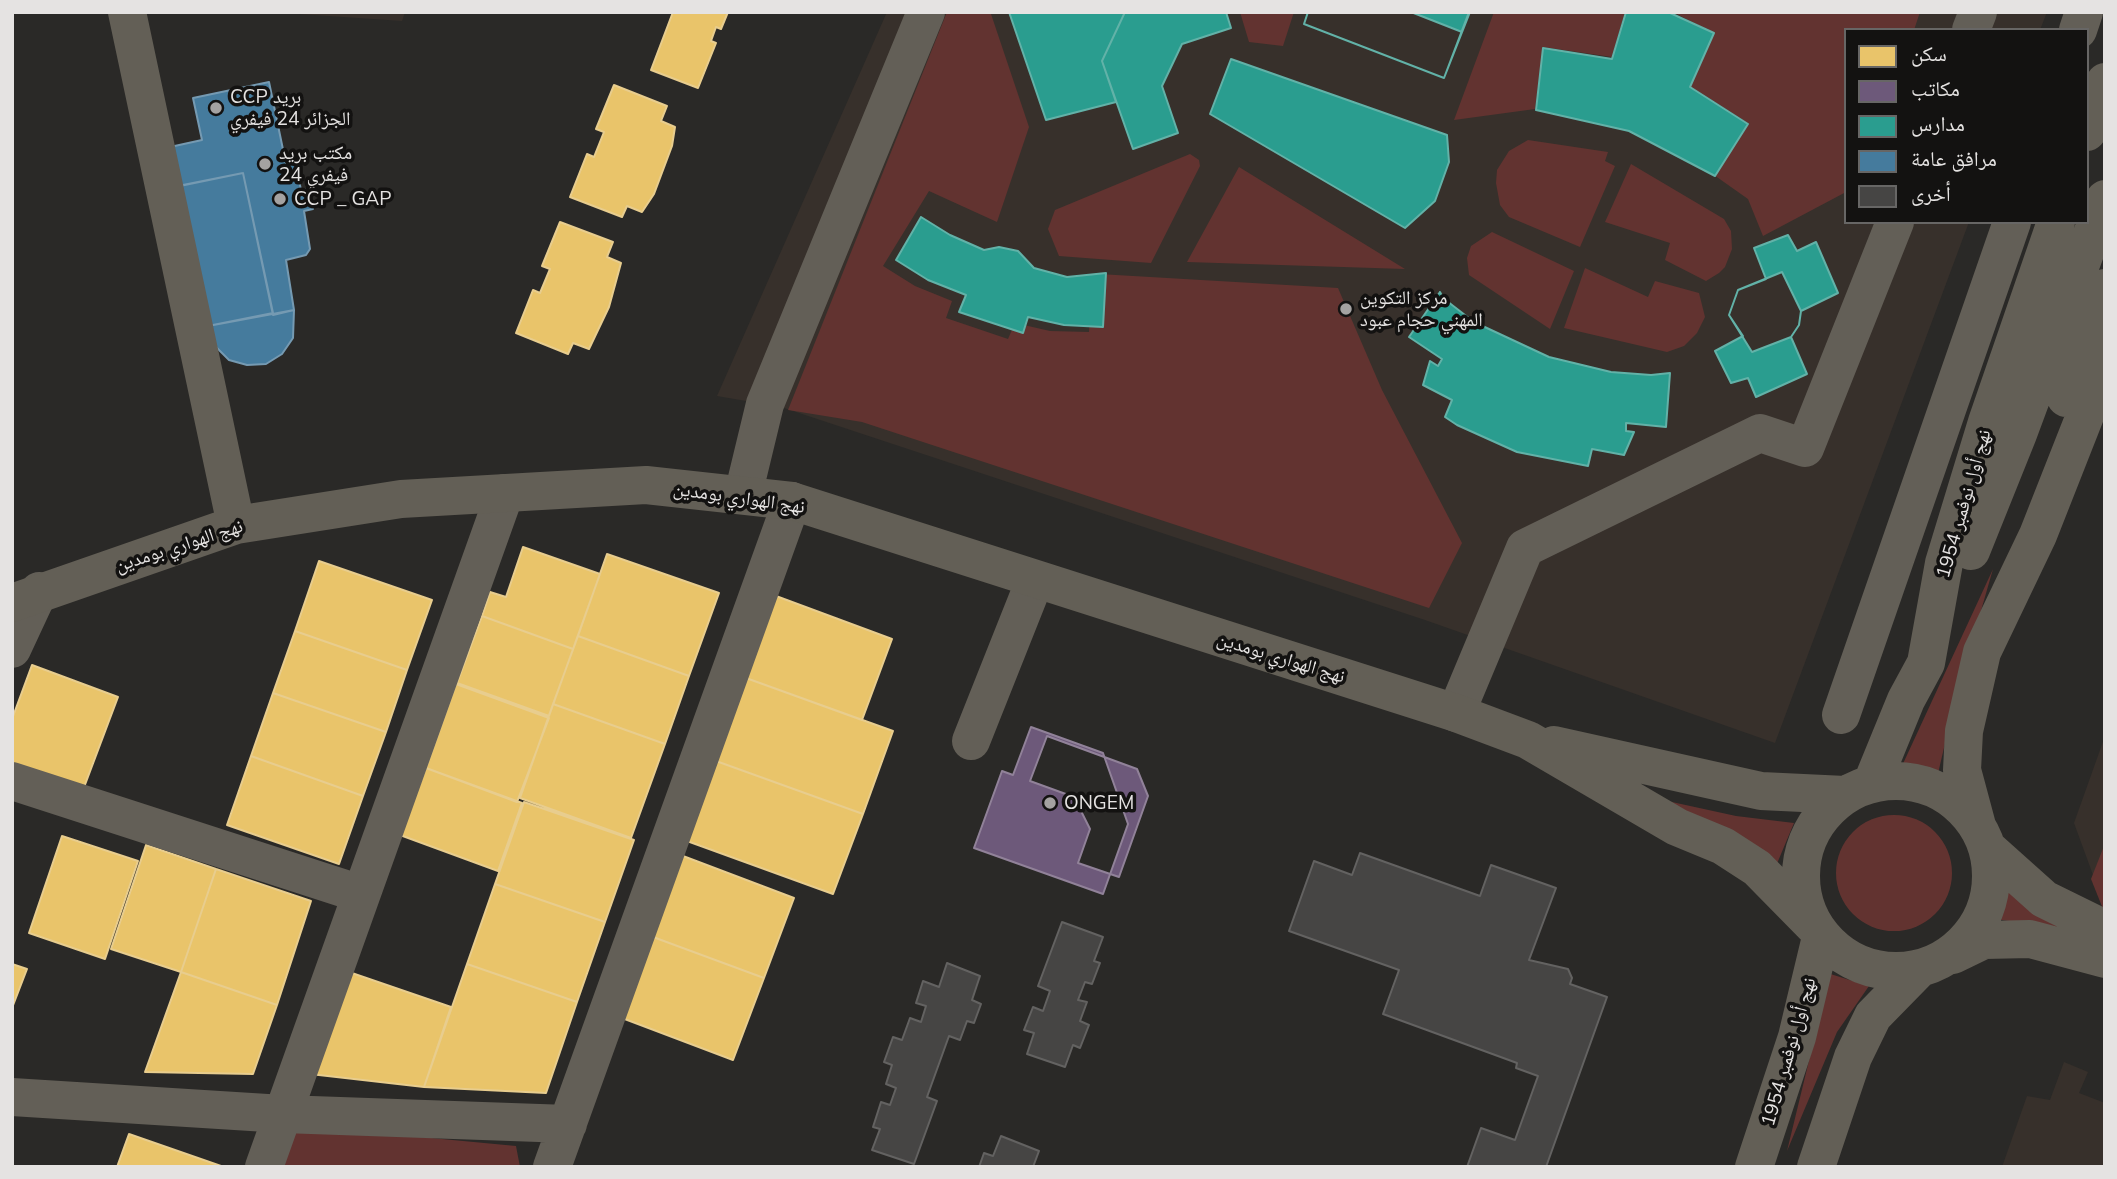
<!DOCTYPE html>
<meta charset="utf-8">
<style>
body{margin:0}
#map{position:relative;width:2117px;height:1179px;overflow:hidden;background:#2a2927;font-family:Mulish,"Noto Naskh Arabic",sans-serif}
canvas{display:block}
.frame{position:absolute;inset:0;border:14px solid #e5e3e2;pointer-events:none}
.legend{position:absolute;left:1844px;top:28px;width:245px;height:196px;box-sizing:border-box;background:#131211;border:2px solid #676665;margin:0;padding:9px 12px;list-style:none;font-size:21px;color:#e5e3e2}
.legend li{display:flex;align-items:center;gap:14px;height:35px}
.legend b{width:35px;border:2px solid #676665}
</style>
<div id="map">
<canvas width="2117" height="1179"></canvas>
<div class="frame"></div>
<ul class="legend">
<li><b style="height:19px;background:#e9c46a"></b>سكن</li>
<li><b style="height:19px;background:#6d597a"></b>مكاتب</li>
<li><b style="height:19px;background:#2a9d8f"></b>مدارس</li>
<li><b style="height:19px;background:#457b9d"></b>مرافق عامة</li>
<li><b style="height:19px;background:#464544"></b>أخرى</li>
</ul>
</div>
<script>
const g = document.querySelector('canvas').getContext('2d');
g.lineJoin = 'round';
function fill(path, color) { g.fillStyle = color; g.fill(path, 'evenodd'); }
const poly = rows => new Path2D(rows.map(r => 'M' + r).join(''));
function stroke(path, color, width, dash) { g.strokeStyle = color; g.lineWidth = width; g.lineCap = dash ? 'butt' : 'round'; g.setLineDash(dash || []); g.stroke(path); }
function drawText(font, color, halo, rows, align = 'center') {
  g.font = font + ' Mulish,"Noto Naskh Arabic",sans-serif'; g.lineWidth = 7; g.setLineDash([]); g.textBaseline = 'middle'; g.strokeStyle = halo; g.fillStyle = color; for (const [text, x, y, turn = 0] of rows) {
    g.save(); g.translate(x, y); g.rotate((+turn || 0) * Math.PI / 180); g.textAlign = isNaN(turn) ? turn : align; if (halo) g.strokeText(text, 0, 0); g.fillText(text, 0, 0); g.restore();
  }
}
fill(poly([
 [270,12,405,12,402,21],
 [887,12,2047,12,2040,30,1846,30,1846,222,1969,222,1775,743,1425,620,781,407,717,396],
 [2105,736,2105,880,2093,875,2074,823],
 [2064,1062,2088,1072,2079,1093,2105,1103,2105,1167,2002,1167,2027,1096,2050,1100]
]), '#37302b');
fill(poly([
 [947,12,991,14,1029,127,997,222,929,191,883,266,915,286,952,301,946,318,1008,339,1015,323,1050,331,1089,332,1092,279,1099,274,1338,288,1382,390,1462,543,1429,608,862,422,788,410],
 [1240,12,1294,12,1283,46,1249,42],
 [1494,12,1625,12,1612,57,1543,47,1535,109,1454,120],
 [1673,12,1920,12,1914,30,1846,30,1846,192,1763,236,1748,199,1714,175,1748,123,1689,86,1713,33],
 [1528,140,1608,152,1605,161,1615,166,1580,247,1509,217,1500,205,1496,183,1497,170,1509,151],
 [1190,154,1199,160,1200,166,1151,263,1059,256,1048,229,1055,210],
 [1631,164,1724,219,1731,231,1732,249,1725,267,1719,273,1706,281,1665,260,1670,243,1605,222],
 [1239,167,1405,269,1187,262],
 [1492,232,1574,271,1550,329,1469,275,1467,258,1471,246],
 [1585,268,1648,297,1655,281,1699,293,1705,317,1697,333,1684,346,1667,352,1564,328],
 [1993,569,1955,701,1936,782,1901,768],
 [1649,797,1736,816,1794,823,1776,866],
 '1836 873a58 58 0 1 1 116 0a58 58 0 1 1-116 0Z',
 [2104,846,2105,847,2105,914,2091,879],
 [1998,883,2087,941,2028,924,1983,917],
 [1824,972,1869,986,1837,1032,1787,1151,1815,1036],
 [294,1125,516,1146,520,1167,281,1167]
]), '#623330');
const homes = poly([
 [673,12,728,12,721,29,716,27,711,41,716,43,698,88,651,70,673,12],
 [614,85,667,106,661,121,675,127,672,146,654,194,642,212,627,206,622,217,570,197,587,154,594,157,604,132,596,129,614,85],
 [560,222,613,242,607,257,621,263,609,307,589,349,573,343,568,354,516,333,533,290,540,293,550,269,542,266,560,222],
 [523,547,600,574,573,649,482,616,490,592,506,597,523,547],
 [607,554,719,593,689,676,578,636,607,554],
 [319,561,432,600,407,670,295,631,319,561],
 [776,596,892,639,862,720,746,678,776,596],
 [482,616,573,649,549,716,457,683,482,616],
 [295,631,407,670,386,732,273,693,295,631],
 [578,636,689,676,665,744,553,704,578,636],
 [32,665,118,697,83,790,12,763,12,719,32,665],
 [746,678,893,731,863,814,716,761,746,678],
 [456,684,549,718,517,802,426,768,456,684],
 [273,693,386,732,363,796,251,756,273,693],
 [553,704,665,744,631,838,520,798,553,704],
 [251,756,363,796,339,864,227,825,251,756],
 [716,761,863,814,833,894,687,841,716,761],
 [426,768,522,803,498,871,400,835,426,768],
 [524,802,634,840,605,922,495,884,524,802],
 [62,836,138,861,105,959,29,933,62,836],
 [146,845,216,869,181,972,111,949,146,845],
 [683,856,794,898,764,978,653,937,683,856],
 [216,869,311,901,277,1005,181,972,216,869],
 [495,884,605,922,577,1002,467,964,495,884],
 [653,937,764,978,733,1060,622,1018,653,937],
 [12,964,27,969,12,1008,12,964],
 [467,964,577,1002,546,1093,424,1087,467,964],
 [346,971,451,1007,424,1087,310,1074,346,971],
 [181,972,277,1005,253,1074,145,1072,181,972],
 [129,1134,221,1166,117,1167,129,1134]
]);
fill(homes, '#e9c46a');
stroke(homes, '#e8cd8e', 2);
const offices = poly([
 [1031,727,1103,753,1128,824,1103,894,974,848,1002,771,1013,775,1031,727],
 [1047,736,1137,769,1148,796,1119,877,1078,863,1090,829,1074,797,1030,781,1047,736]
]);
fill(offices, '#6d597a');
stroke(offices, '#918299', 2);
const schools = poly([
 [1009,12,1125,12,1102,61,1116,102,1046,120,1009,12],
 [1125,12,1226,12,1231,28,1182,44,1162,86,1178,133,1133,149,1102,61,1125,12],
 [1308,12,1469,12,1444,78,1304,24,1308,12],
 [1308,12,1470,12,1444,78,1304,24,1308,12],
 [1411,12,1470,12,1462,32,1411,12],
 [1626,12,1668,12,1714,33,1690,87,1748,124,1715,176,1629,131,1536,110,1543,48,1612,59,1626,12],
 [1231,59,1447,135,1449,162,1435,201,1405,228,1210,114,1231,59],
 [921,217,950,235,984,250,999,247,1018,251,1034,268,1067,277,1106,273,1103,327,1064,325,1028,317,1023,333,959,312,966,295,928,280,896,260,921,217],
 [1788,235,1797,251,1816,242,1838,293,1801,311,1799,325,1791,337,1807,374,1756,397,1748,378,1731,383,1715,351,1743,336,1729,315,1738,290,1766,279,1754,248,1788,235],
 [1782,272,1801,311,1799,325,1791,337,1752,352,1729,315,1738,290,1782,272],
 [1440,292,1443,298,1474,322,1549,357,1611,372,1651,375,1670,373,1666,427,1626,423,1626,431,1634,432,1624,455,1592,449,1588,466,1517,452,1457,425,1445,417,1452,400,1423,385,1430,361,1438,366,1442,359,1409,337,1440,292]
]);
fill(schools, '#2a9d8f');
stroke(schools, '#62b2a8', 2);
const public = poly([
 [269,82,286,164,295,162,301,190,309,189,313,209,304,211,310,249,306,255,286,260,294,310,273,315,243,173,178,186,170,147,202,140,193,98,269,82],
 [243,173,273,313,203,327,175,187,243,173],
 [294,310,293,338,282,354,266,364,247,365,229,360,216,347,208,326,294,310]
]);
fill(public, '#457b9d');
stroke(public, '#759ab2', 2);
const building = poly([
 [1360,853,1480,896,1491,865,1556,888,1529,960,1568,969,1572,978,1570,984,1607,997,1546,1167,1467,1167,1481,1128,1515,1140,1538,1076,1516,1068,1517,1063,1383,1014,1399,970,1289,931,1314,861,1352,875,1360,853],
 [1062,922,1103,937,1094,961,1100,963,1092,984,1085,982,1078,1000,1087,1002,1080,1021,1089,1025,1080,1048,1073,1045,1065,1067,1027,1054,1034,1033,1024,1030,1033,1007,1043,1011,1050,991,1038,986,1062,922],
 [947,963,980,976,972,1000,981,1004,974,1023,967,1021,960,1040,949,1036,927,1097,937,1101,914,1164,872,1150,880,1129,873,1127,881,1102,890,1105,896,1088,886,1084,892,1065,884,1062,893,1037,902,1040,910,1018,921,1022,926,1006,916,1003,923,981,939,987,947,963],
 [1001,1136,1039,1151,1033,1167,979,1167,984,1153,993,1156,1001,1136]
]);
fill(building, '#464544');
stroke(building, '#636261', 2);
stroke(poly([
 [1971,30,1978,12],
 [2078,30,2084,12],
 [743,495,765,404,926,12],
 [12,649,39,591],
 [1456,713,1525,548,1760,433,1805,448,1895,222],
 [1841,715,2012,222],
 [971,741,1035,580],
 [12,781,361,894],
 [12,1097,283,1114,568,1124],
 [264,1167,505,493],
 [552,1167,792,501]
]), '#635f57', 38);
stroke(poly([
 [127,12,236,525],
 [2087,132,2105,82],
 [2066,398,2105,288],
 [1971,551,2018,434,2105,199],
 [12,603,236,525,401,499,646,485,792,501,1456,713,1528,740,1677,827,1723,846,1757,868,1814,926],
 [1554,745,1761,791,1845,795],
 '1801 876a95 95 0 1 1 190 0a95 95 0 1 1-190 0Z',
 [1872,783,1906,700,1926,663,1944,563,1987,422,2056,222],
 [1977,826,1962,770,1964,731,1982,652,2038,535,2105,365],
 [1987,848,2044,899,2105,929],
 [1953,955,1984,940,2030,939,2105,959],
 [1754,1167,1797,1037,1821,937],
 [1816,1167,1853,1057,1873,1016,1919,969]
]), '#635f56', 38);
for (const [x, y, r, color] of [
 [216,108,7,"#a4a2a1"],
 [265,164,7,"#a4a2a1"],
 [280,199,7,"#a4a2a1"],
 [1346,309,7,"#a4a2a1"],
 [1050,803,7,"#a4a2a1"]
]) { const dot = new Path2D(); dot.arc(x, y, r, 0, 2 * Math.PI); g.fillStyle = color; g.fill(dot); stroke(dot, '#131211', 2.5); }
drawText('19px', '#e5e3e2', '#131211', [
 ["CCP بريد",230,97],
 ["الجزائر 24 فيفري",230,119],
 ["مكتب بريد",279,153],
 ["24 فيفري",279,175],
 ["CCP _ GAP",294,199],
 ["مركز التكوين",1360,298],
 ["المهني حجام عبود",1360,320],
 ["ONGEM",1064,803]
], 'left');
drawText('19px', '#e5e3e2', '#131211', [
 ["نهج الهواري بومدين",739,498,8],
 ["نهج أول نوفمبر 1954",1964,504,-74],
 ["نهج الهواري بومدين",179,546,-18],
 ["نهج الهواري بومدين",1281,658,17],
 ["نهج أول نوفمبر 1954",1789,1052,-74]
]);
</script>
